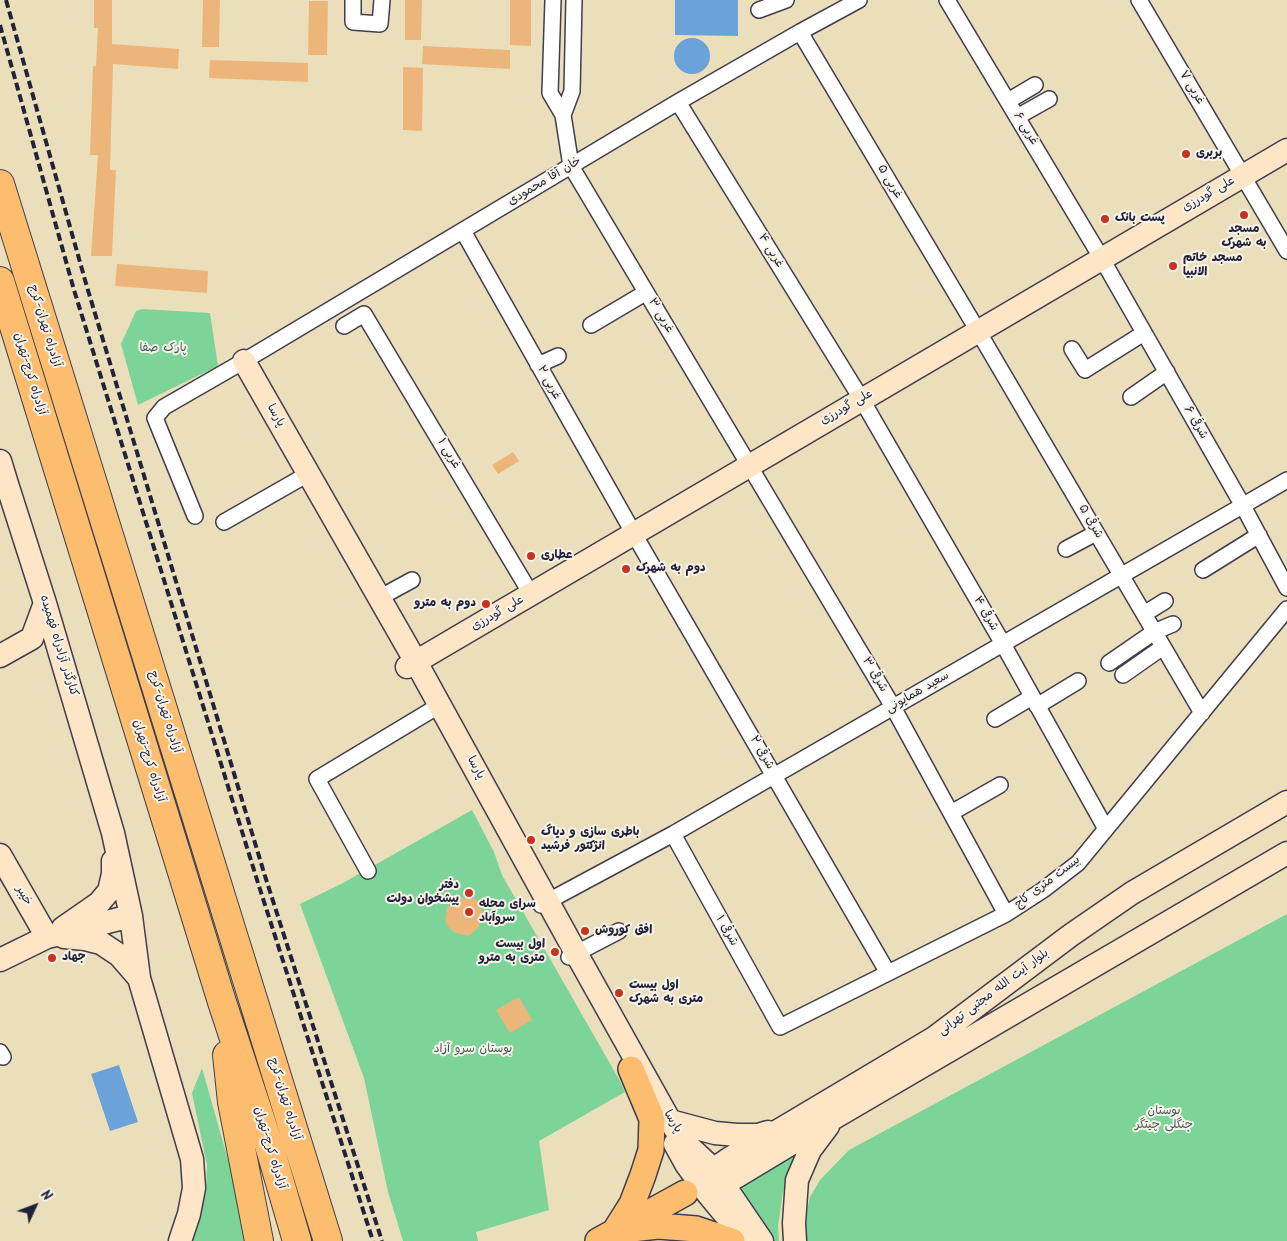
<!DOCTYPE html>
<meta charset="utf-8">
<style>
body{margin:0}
#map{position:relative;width:1287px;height:1241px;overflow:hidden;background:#ebdfbb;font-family:Kalam,sans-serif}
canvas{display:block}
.north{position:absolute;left:10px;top:1181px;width:50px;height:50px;-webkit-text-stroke:4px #f7f3e8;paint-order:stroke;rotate:47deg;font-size:14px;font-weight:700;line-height:20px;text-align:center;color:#22223b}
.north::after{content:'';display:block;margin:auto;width:18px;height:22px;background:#22223b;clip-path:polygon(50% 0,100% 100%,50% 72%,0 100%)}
</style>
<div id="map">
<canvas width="1287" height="1241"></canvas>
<div class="north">N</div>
</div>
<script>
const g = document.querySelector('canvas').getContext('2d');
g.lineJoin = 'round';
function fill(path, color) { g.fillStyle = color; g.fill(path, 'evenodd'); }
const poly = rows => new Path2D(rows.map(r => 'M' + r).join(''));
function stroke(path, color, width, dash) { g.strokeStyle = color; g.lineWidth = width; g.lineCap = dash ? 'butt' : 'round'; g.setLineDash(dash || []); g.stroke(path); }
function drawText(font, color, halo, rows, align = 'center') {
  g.font = font + ' Kalam,"Playpen Sans Arabic",sans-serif'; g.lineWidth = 4; g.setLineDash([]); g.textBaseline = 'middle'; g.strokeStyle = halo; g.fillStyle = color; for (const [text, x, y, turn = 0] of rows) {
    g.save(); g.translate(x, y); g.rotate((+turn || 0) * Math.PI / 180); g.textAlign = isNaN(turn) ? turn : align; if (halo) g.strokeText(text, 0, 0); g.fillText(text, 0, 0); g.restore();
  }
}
fill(poly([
 [142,309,210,313,218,366,138,405,121,344,136,311],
 [472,810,494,852,502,875,620,1081,625,1092,539,1141,549,1210,476,1232,478,1241,403,1241,388,1192,364,1078,300,904,343,883],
 [1287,914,1287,1241,802,1241,805,1219,810,1197,820,1180,849,1150],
 [202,1068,251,1241,192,1241,206,1187,207,1165,192,1093],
 [812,1140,787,1177,783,1192,778,1226,779,1241,767,1241,736,1188]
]), '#7dd498');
fill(poly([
 [675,0,738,0,738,36,675,35],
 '674 56a18 18 0 1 1 36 0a18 18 0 1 1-36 0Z',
 [119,1065,138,1122,110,1131,91,1074]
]), '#6aa2d9');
fill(poly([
 [94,0,112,0,112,44,179,49,178,69,113,64,110,170,116,170,112,256,91,256,98,155,90,155,93,66,96,66,98,28,94,28],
 [203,0,220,0,219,47,202,47],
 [405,0,422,0,421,40,405,40],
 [510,0,531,0,531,46,510,45],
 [309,1,328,1,327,55,308,55],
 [423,46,510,50,510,69,422,64],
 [210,60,308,63,308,82,209,78],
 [403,67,423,68,422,131,403,130],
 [117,264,208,271,207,293,115,286],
 [513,452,519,461,498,474,492,465],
 [461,898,476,899,483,913,478,928,469,936,453,932,445,922,447,907],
 [519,997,532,1020,510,1033,496,1010]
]), '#ecb67b');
const street = poly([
 [353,0,353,22,380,24,382,0],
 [553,0,550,93,563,115,571,166,893,707,1006,914],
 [947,0,1102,259,1243,506,1287,588],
 [1139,0,1287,251],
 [759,10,786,0],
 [800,32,978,331,1202,713],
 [1008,101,1035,85],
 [678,102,862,400,1003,644,1106,829],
 [563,115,572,91,574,0],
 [1017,117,1049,99],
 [463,231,634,534,888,973],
 [591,325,645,293],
 [344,326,364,314,531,594],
 [1072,349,1085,370,1144,333],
 [538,365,558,356],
 [1131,397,1167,372],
 [195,516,155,418,164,407,244,361,678,102,800,32,859,0],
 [224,522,308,474],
 [1066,549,1096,533],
 [1203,570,1259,535],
 [379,598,412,580],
 [1144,614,1165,601],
 [1109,663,1154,632,1173,624],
 [1123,675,1163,647],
 [1037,706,1078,681],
 [995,719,1032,697],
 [951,813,1000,785],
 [673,834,780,1027,1006,914,1043,890,1078,863,1287,609],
 [368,871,317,779,440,705],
 [541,905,673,834,1287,480],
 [569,957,619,931],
 [0,1052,3,1057]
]);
const secondary = poly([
 [244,361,416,662,576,953,670,1121,683,1141,713,1169,762,1241],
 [0,461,7,484,45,603,113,833,131,916,139,978,192,1159,194,1188,189,1214,180,1241],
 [32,638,45,603],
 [0,656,32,638],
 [407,667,1287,150],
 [0,855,47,937],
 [63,928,99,903,109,891,113,874,113,861],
 [64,937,85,939,101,943,119,955,139,978],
 [0,960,47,937,131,916],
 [670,1121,715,1133,737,1135,758,1135,768,1132],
 [675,1144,686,1164,708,1194,742,1235],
 [702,1177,730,1158,781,1129,934,1038,1071,935,1132,893,1287,802],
 [711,1192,837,1116,1287,853],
 [795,1241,794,1223,797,1180,810,1150,828,1126]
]);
const primary = poly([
 [615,1231,632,1204,643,1175,651,1150,652,1119,631,1069],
 [615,1231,658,1226,696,1229,732,1241],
 [598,1241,685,1193]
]);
const highway = poly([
 [0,184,328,1241],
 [0,281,222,1002,269,1145,297,1241],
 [227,1055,232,1102,259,1241]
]);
stroke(street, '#403e4e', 18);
stroke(secondary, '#403e4e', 25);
stroke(primary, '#403e4e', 28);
stroke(highway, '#403e4e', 30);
stroke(street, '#fff', 15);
stroke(secondary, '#fee5c5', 22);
stroke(primary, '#fcbd6f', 25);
stroke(highway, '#fcbd6f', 28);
stroke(poly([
 [6,0,87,287,265,876,382,1241],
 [0,25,74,290,258,883,373,1241]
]), '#22223b', 4, [8, 4]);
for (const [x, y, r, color] of [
 [1186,154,5,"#c8321e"],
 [1244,215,5,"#c8321e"],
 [1105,219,5,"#c8321e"],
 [1173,266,5,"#c8321e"],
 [531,556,5,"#c8321e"],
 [626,569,5,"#c8321e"],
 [486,604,5,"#c8321e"],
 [531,840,5,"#c8321e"],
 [469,893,5,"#c8321e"],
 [469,912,5,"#c8321e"],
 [585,931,5,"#c8321e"],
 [555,952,5,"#c8321e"],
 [52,958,5,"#c8321e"],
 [619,993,5,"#c8321e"]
]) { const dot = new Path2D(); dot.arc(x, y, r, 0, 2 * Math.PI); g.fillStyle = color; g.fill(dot); stroke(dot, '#f7f3e8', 2); }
drawText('12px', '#22223b', '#f7f3e8', [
 ["۷ غربی",1191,88,59],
 ["۶ غربی",1025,129,59],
 ["خان آقا محمودی",545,182,-31],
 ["۵ غربی",889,182,59],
 ["علی گودرزی",1209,195,-30],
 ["۴ غربی",770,251,58],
 ["۳ غربی",660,316,59],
 ["آزادراه تهران-کرج",44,326,73],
 ["آزادراه کرج-تهران",29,374,73],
 ["۲ غربی",548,383,61],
 ["علی گودرزی",847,408,-30],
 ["پارسا",275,416,60],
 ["۶ شرقی",1195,423,60],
 ["۱ غربی",448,454,59],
 ["۵ شرقی",1090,522,60],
 ["علی گودرزی",498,614,-30],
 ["۴ شرقی",985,614,60],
 ["کنارگذر آزادراه فهمیده",58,646,73],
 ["۳ شرقی",874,675,59],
 ["سعید همایونی",918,693,-30],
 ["آزادراه تهران-کرج",164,712,73],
 ["۲ شرقی",761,753,60],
 ["آزادراه کرج-تهران",148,761,73],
 ["پارسا",475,768,61],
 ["بیست متری کاج",1048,883,-37],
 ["خیبر",23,896,60],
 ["۱ شرقی",726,931,61],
 ["بلوار آیت الله مجتبی تهرانی",994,993,-37],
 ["آزادراه تهران-کرج",284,1099,73],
 ["پارسا",672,1122,59],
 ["آزادراه کرج-تهران",269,1148,73]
]);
drawText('bold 12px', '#22223b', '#f7f3e8', [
 ["بربری",1196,154],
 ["پست بانک",1115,219],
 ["مسجد",1244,230,"center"],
 ["به شهرک",1244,244,"center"],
 ["مسجد خاتم",1183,259],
 ["الانبیا",1183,273],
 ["عطاری",541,556],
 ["دوم به شهرک",636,569],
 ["دوم به مترو",476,604,"right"],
 ["باطری سازی و دیاگ",541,833],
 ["انژکتور فرشید",541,847],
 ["دفتر",459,886,"right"],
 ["پیشخوان دولت",459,900,"right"],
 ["سرای محله",479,905],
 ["سروآباد",479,919],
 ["افق کوروش",595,931],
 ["اول بیست",545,945,"right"],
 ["متری به مترو",545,959,"right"],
 ["جهاد",62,958],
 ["اول بیست",629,986],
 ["متری به شهرک",629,1000]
], 'left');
drawText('12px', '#3d5757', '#f7f3e8', [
 ["پارک صفا",163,349],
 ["بوستان سرو آزاد",473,1050],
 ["بوستان",1164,1112],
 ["جنگلی چیتگر",1164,1126]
]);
</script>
